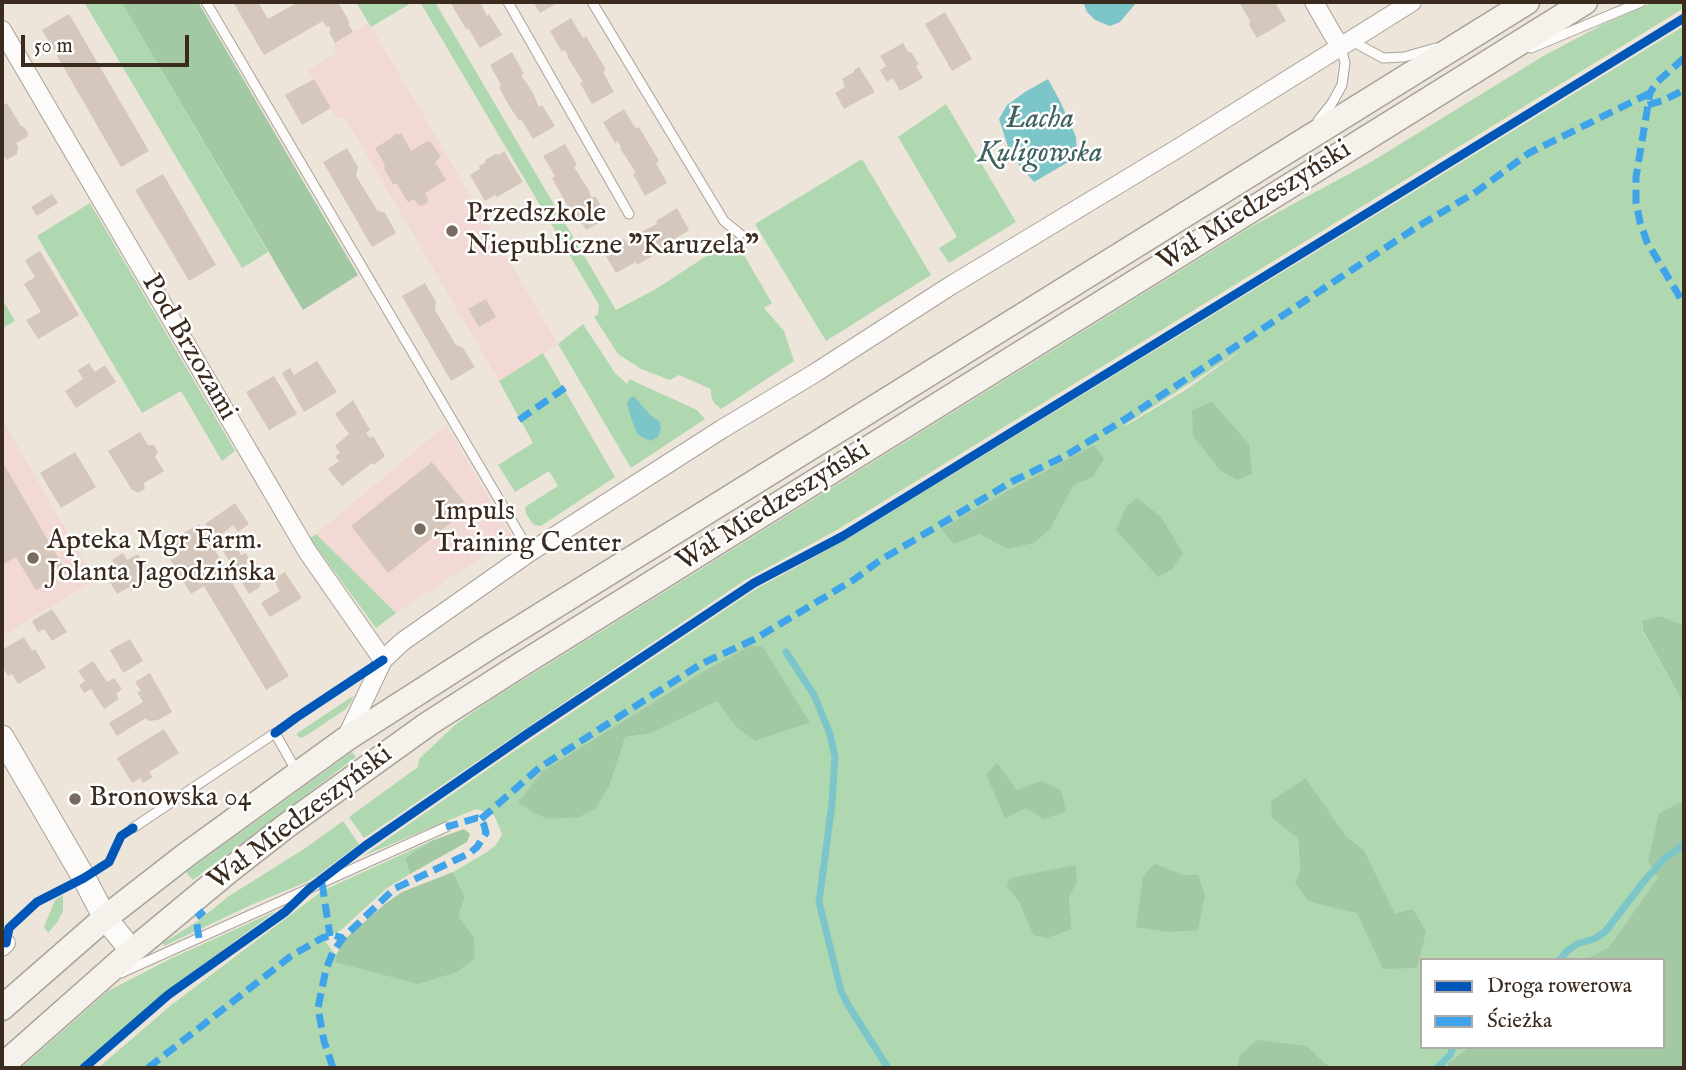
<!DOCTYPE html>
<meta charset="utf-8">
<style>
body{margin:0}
#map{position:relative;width:1686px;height:1070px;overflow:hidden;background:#ede5d9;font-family:"IM FELL English",serif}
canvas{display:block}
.frame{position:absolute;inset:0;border:4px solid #3b2a1e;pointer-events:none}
.legend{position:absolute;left:1420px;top:958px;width:245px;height:91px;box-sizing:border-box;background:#fff;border:2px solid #b1aaa5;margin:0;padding:9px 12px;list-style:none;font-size:21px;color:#3b2a1e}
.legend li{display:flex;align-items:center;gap:14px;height:35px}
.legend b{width:35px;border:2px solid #b1aaa5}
.scale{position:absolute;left:21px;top:35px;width:168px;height:32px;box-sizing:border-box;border:4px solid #3b2a1e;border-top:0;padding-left:9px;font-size:21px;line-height:24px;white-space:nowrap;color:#3b2a1e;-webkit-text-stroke:5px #fff;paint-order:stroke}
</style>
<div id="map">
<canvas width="1686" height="1070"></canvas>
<div class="frame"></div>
<ul class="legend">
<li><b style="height:9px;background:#0057b8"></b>Droga rowerowa</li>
<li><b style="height:9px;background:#3fa3ea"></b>Ścieżka</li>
</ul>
<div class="scale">50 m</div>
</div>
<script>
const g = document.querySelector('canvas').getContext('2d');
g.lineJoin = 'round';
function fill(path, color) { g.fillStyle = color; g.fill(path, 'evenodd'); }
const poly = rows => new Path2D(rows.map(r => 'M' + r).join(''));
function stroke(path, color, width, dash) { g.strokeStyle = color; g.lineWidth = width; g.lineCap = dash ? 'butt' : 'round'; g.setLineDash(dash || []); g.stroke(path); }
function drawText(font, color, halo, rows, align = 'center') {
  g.font = font + ' "IM FELL English",serif'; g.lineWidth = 5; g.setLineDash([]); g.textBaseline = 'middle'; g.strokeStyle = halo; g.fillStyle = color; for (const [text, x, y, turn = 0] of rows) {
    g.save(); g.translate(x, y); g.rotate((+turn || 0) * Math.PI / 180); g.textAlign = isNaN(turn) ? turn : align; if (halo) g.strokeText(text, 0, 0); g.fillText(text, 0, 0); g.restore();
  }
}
fill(poly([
 [369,23,558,344,499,381,344,116,337,119,308,70,337,53,333,45],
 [2,419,95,580,2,636],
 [446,425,512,537,396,613,316,534]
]), '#f2d9d6');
fill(poly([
 [84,2,121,2,268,252,242,268],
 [356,2,413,2,371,27],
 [420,2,435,2,616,310,656,289,734,238,772,303,764,308,784,331,794,361,721,409,714,403,711,396,711,389,679,375,670,380,641,369,618,354,594,317,598,314,599,305],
 [1654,2,1684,2,1684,8,837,530,745,580,364,838,349,817,418,767,419,759,456,724,494,698,1249,228,1371,162,1545,55,1604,24],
 [1684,26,1684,625,1660,616,1642,622,1643,632,1684,704,1684,800,1659,813,1658,877,1609,947,1584,960,1422,960,1422,1047,1469,1047,1448,1063,1447,1068,1341,1068,1326,1064,1307,1046,1239,1056,1237,1068,98,1068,170,1006,322,891,431,841,405,858,410,874,387,888,341,930,324,940,336,955,335,961,474,937,457,917,465,897,453,872,487,852,496,845,502,834,494,815,476,809,363,856,504,758,756,589,847,539],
 [1242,350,1184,391,1125,426,1125,425],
 [1094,445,1092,478,1074,485,1051,528,1007,549,979,534,942,529,1003,493],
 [699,674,810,723,755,741,735,726,717,700,649,734,625,737,542,771],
 [997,762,1017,790,986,774],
 [1306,778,1346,836,1364,850,1395,913,1413,909,1425,932,1357,912,1309,902,1300,872,1298,838],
 [1154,863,1184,875,1143,877],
 [1050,871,1077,882,1069,898,1072,929,1033,935,1019,902,1006,886,1010,878],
 [946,104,1016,222,949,263,939,248,957,237,898,137],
 [862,159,931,275,826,341,755,224],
 [90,203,235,451,222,461,181,391,142,413,37,236],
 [2,299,15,321,2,328],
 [583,324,615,373,627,384,629,379,697,410,705,419,631,468,558,344],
 [543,353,615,477,541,526,534,525,526,514,525,507,558,486,549,471,515,492,498,465,533,443,499,381],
 [316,534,396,613,376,628,310,538],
 [353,696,352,700,346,709,304,737,300,738,296,734],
 [352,752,356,757,193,880,186,872],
 [343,821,359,844,317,876,304,883,251,905,164,946,163,943,198,921,229,896,304,849],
 [63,895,63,911,58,921,48,933,44,927,55,900],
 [276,911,170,989,79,1068,21,1068,108,991,172,958]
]), '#b0d8b0');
fill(poly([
 [121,2,198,2,358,275,303,310],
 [1212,402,1249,444,1252,474,1237,480,1220,470,1193,436,1192,410],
 [1094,445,1104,459,1092,478,1074,485,1051,528,1034,543,1007,549,979,534,954,544,941,529,1003,493],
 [1137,498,1161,517,1183,553,1171,570,1158,577,1116,530,1126,507],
 [1660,616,1684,625,1684,704,1643,631,1642,621],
 [750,646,763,647,810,723,755,741,735,726,717,701,649,734,625,737,609,786,596,808,579,817,548,819,536,814,518,803,542,771,699,674],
 [997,762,1017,790,1041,781,1061,790,1066,812,1043,819,1026,808,1005,818,986,774],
 [1306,778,1346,836,1364,850,1395,913,1413,909,1426,932,1417,968,1383,969,1357,913,1309,902,1295,883,1300,872,1298,838,1272,818,1271,801],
 [1684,800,1684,1068,1447,1068,1448,1063,1469,1047,1663,1047,1663,960,1584,960,1609,947,1658,877,1648,861,1659,813],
 [464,829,470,834,467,842,410,874,405,858,431,841],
 [1154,863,1184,875,1198,875,1205,895,1198,930,1169,932,1136,927,1143,877],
 [1076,865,1077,882,1069,898,1072,929,1047,938,1033,935,1019,902,1006,886,1010,878],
 [453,872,465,897,458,917,474,937,475,958,457,972,418,984,335,962,336,955,346,938,386,903,402,892],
 [1257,1040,1307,1046,1326,1064,1341,1068,1237,1068,1239,1056]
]), '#a3c8a4');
fill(poly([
 [1083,2,1137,2,1120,22,1110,26,1095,20,1087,12],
 [1048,79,1060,101,1076,137,1077,157,1034,182,1011,156,999,119,1007,105,1025,92],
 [634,396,650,415,659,421,661,427,658,437,651,441,638,435,632,421,627,404,629,399]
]), '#7cc6ca');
stroke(poly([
 [786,652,814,695,830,734,835,757,832,804,819,902,841,991,848,1005,888,1068],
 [1560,960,1566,952,1577,944,1594,939,1605,932,1645,880,1664,859,1684,844],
 [1437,1068,1450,1055,1453,1047]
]), '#7cc6ca', 7);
fill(poly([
 [233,2,258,2,268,19,298,2,338,2,350,23,348,24,353,32,335,43,329,32,331,30,329,26,326,27,323,21,264,55],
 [450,2,480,2,487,16,489,14,502,35,480,48,468,28,466,29],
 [533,2,559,2,540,13],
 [1239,2,1275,2,1286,21,1257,38,1249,25,1250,21],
 [945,12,972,59,952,71,925,24],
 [69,14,149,151,121,167,42,30],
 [571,18,583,38,586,36,606,70,603,72,614,92,592,104,580,83,583,82,567,56,568,56,565,50,562,52,550,31],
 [903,43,909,53,911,52,919,64,916,66,923,78,900,91,893,78,887,82,880,70,886,66,880,56],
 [512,52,524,74,521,75,532,91,539,107,542,105,555,126,533,139,521,119,519,121,508,104,499,87,501,85,490,65],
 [859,67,875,92,844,109,835,93,845,87,842,79,854,72,854,70],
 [314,79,331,108,302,125,285,95],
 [7,103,21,126,24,127,28,133,27,137,16,143,18,147,17,154,6,160,2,152,2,106],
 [624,109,636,129,639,127,659,161,656,163,667,183,645,196,633,174,636,173,620,148,621,147,618,141,615,143,603,122],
 [401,133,411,151,427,141,431,142,440,155,438,160,435,162,446,180,425,193,428,199,427,203,422,206,418,205,414,199,408,202,397,184,393,184,384,169,385,165,375,148,392,138,395,134,398,135],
 [565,144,577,165,574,167,590,192,589,192,592,198,595,196,608,218,586,230,574,210,571,212,552,178,555,176,543,156],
 [347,148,358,167,356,176,377,210,385,213,396,233,372,247,323,162],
 [504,151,523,182,497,197,495,195,485,201,470,175,480,169,479,166,485,163,486,159,495,154,499,155],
 [163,174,216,265,189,281,135,190],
 [52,194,58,203,37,216,31,207],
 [677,208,689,230,670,242,671,245,637,265,636,262,616,273,603,251,624,239,626,242,641,232,657,224,656,221],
 [40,251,79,315,38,339,26,320,41,312,24,284,35,277,25,260],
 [425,283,436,302,435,310,456,345,463,348,475,367,451,381,402,296],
 [486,299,496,317,479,327,468,309],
 [317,361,337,392,304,412,282,373,290,368,294,375],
 [89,363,95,372,105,365,116,382,76,408,65,391,83,379,78,370],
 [274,376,297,414,269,430,246,392],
 [353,400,370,430,366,433,370,438,373,436,385,456,374,465,372,463,342,486,328,469,339,461,335,456,340,453,335,446,349,434,335,414],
 [140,432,148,445,154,445,158,452,155,457,164,471,144,483,145,489,138,493,133,490,132,490,108,451],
 [75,452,96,487,61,508,40,473],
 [2,461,67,573,36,590,16,557,2,565],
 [432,462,469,508,388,573,351,526],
 [235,503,249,524,238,532,233,525,216,539,205,524],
 [199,524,228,572,226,573,289,676,266,690,204,586,191,594,162,546],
 [235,544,241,555,246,553,250,561,246,563,254,576,257,574,262,583,259,585,260,587,249,594,223,551],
 [123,553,127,560,138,554,152,579,131,591,129,587,117,594,105,573,116,566,112,560],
 [285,572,302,598,270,617,261,603,280,591,273,579],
 [52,609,67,632,52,641,44,629,38,632,32,621],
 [24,637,32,651,35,649,46,668,18,684,12,674,8,676,2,666,2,650],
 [130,639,143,661,123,673,110,650],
 [93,661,107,682,114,678,122,689,116,694,119,699,104,709,91,689,84,693,79,685,85,681,78,671],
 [150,673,172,712,158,720,148,721,146,718,117,736,109,723,143,702,137,692,141,691,135,682],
 [164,729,179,753,149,772,153,777,143,783,140,778,132,783,117,758]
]), '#d5c7bc');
const service = poly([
 [206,2,530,552],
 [508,2,629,214],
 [592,2,724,221,740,234],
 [1350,40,1383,58,1404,57,1436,48],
 [1531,48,1641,2],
 [1318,121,1332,103,1342,85,1345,63,1341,47],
 [133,828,275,733,297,772],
 [121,973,446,827]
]);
const minor = poly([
 [1314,2,1333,35,1341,47],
 [2,30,307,551,383,660],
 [346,738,383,660,402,642,530,552,722,429,815,373,950,286,1180,147,1412,2],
 [2,947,6,943]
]);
const tertiary = poly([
 [2,737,84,878,105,918,132,951]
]);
const secondary = poly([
 [2,1008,105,918,186,855,346,739,491,646,1527,2],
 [2,1066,132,951,231,869,286,826,428,724,517,667,1585,2]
]);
stroke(service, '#a9a29a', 11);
stroke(minor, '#a9a29a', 20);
stroke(tertiary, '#a9a29a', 25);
stroke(secondary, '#a9a29a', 27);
stroke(service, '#fcfbf9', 9);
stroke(minor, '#fcfbf9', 18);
stroke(tertiary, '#fcfbf9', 23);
stroke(secondary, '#f5f1eb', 24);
stroke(poly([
 [1684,58,1656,83,1650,93,1636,177,1636,202,1640,222,1647,242,1684,304],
 [1648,105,1664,100,1684,90],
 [519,420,569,385],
 [481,819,539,768,701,664,755,639,855,579,879,561,1013,481,1065,456,1127,418,1417,227,1476,192,1529,153,1650,93],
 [322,883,330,936],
 [199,938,196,918,204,911],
 [148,1068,291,956,322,938,333,935,343,938],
 [333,1068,324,1041,318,1008,326,969,333,952,343,938,394,889,470,853,477,847,486,833,484,825,481,819,477,818,446,827]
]), '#3fa3ea', 7, [14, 7]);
stroke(poly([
 [275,733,297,717,383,660],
 [6,943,9,928,37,902,84,878,109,862,121,836,133,828],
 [84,1068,168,995,285,912,309,889,365,846,527,734,754,583,843,536,1684,18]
]), '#0057b8', 9);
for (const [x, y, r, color] of [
 [452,231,7,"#796b5f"],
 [420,529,7,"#796b5f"],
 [33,558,7,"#796b5f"],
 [75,799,7,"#796b5f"]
]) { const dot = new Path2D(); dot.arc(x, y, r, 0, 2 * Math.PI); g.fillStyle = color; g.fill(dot); stroke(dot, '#fff', 2.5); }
drawText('28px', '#3b2a1e', '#fff', [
 ["Wał Miedzeszyński",1255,207,-32],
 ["Pod Brzozami",188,348,60],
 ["Wał Miedzeszyński",774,507,-32],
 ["Wał Miedzeszyński",301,819,-37]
]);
drawText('28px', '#3b2a1e', '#fff', [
 ["Przedszkole",466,215],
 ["Niepubliczne \"Karuzela\"",466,247],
 ["Impuls",434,513],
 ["Training Center",434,545],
 ["Apteka Mgr Farm.",47,542],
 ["Jolanta Jagodzińska",47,574],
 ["Bronowska 04",89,799]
], 'left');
drawText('italic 30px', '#416360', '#fff', [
 ["Łacha",1040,121],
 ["Kuligowska",1040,155]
]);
</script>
